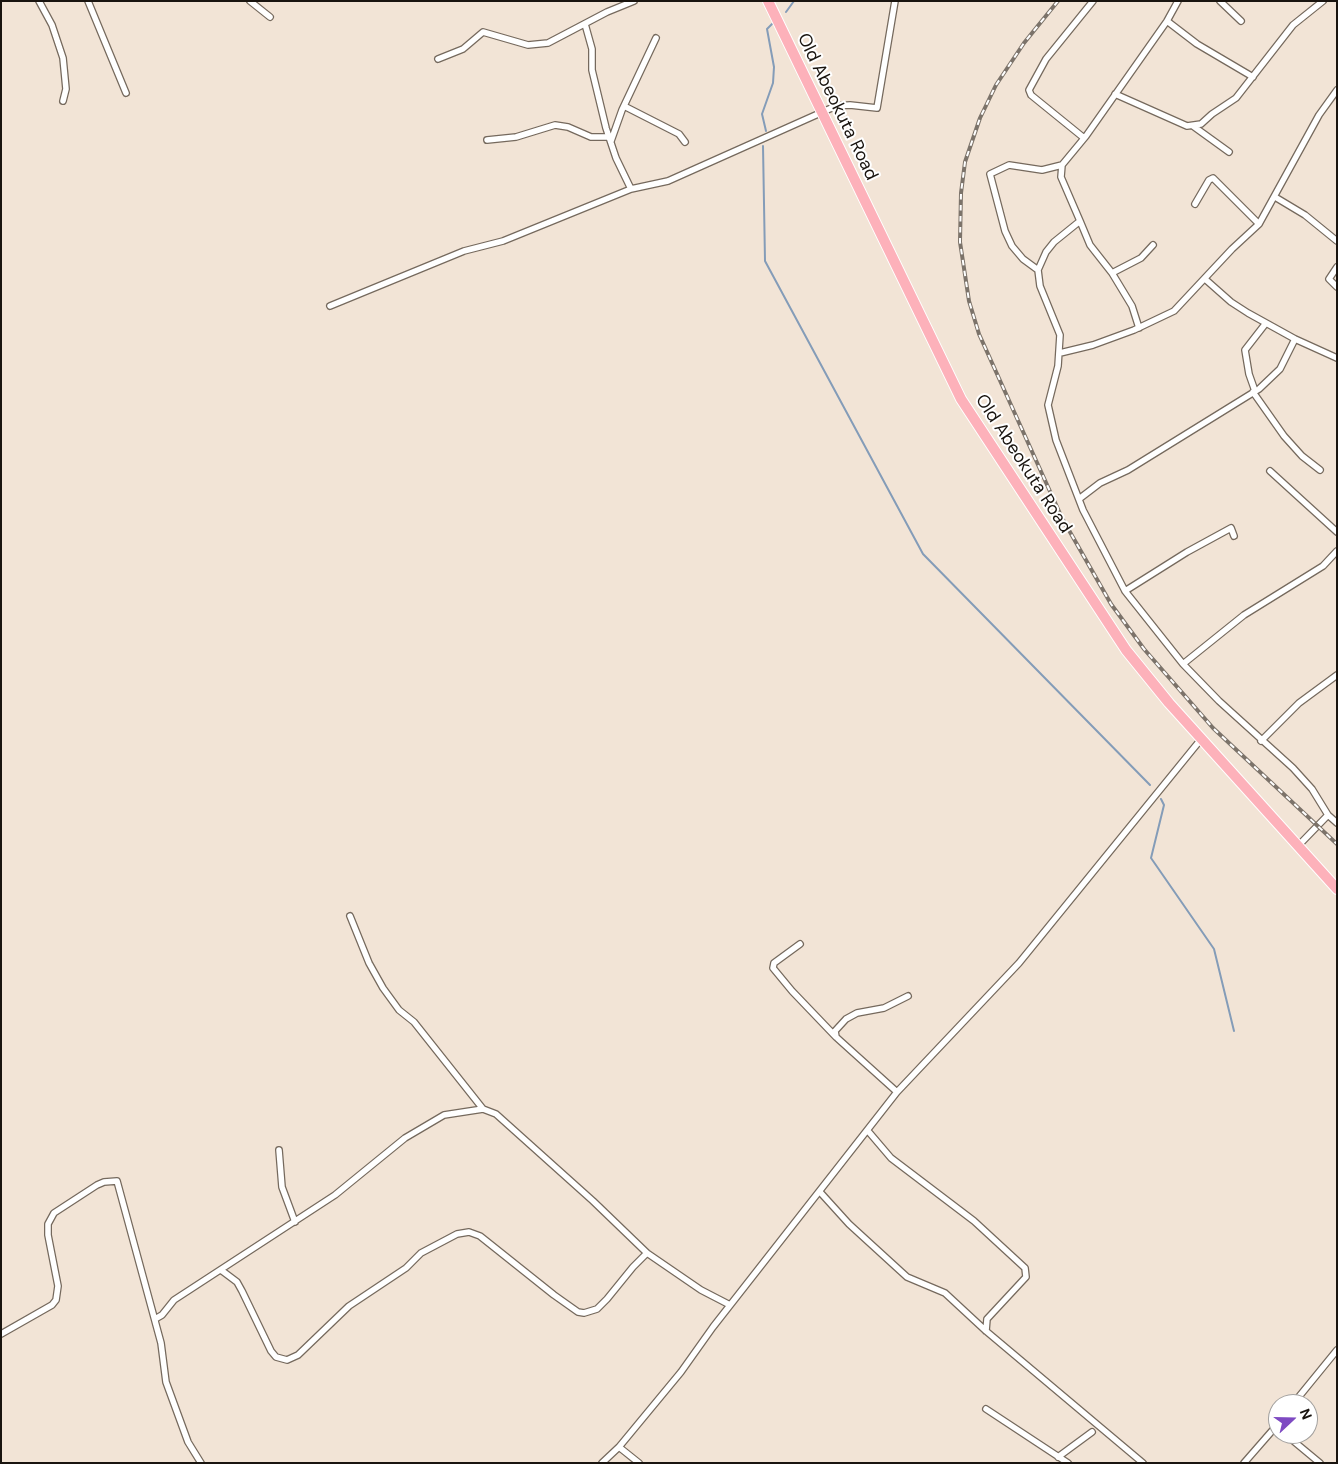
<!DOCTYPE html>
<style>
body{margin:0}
#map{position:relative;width:1338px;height:1464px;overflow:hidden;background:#f2e4d6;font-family:"DM Sans",sans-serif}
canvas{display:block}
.frame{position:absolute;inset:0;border:2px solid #19140f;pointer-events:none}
.north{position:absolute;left:1268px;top:1394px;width:50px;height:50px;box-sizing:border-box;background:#fff;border:1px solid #a3a19f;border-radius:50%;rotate:69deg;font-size:14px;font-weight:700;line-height:20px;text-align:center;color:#19140f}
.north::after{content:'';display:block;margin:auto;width:18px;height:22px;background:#7e4ac2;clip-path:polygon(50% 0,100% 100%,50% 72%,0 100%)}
</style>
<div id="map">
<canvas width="1338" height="1464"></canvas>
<div class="frame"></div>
<div class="north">N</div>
</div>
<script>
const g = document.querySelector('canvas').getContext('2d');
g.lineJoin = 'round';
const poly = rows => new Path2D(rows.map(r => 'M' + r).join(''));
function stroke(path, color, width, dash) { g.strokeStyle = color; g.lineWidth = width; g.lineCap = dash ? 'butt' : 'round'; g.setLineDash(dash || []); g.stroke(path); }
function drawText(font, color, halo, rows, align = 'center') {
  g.font = font + ' "DM Sans",sans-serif'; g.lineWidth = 4; g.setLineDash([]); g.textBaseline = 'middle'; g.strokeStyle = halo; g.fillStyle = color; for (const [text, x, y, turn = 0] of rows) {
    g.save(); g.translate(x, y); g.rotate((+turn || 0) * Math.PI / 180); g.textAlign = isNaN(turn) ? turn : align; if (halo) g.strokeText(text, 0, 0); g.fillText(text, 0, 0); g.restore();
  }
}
stroke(poly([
 [786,12,794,1],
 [766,131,762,114,773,83,774,67,767,29,772,24],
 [763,146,765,261,923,554,1150,785],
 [1161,799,1164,805,1151,858,1214,949,1234,1031]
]), '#849cb8', 2);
const street = poly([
 [39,1,52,25,63,58,66,89,63,101],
 [88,1,126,93],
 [250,1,270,17],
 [1178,1,1167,21,1086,136,1062,165,1061,177,1080,221,1054,242,1046,252,1038,270,1040,286,1060,335,1058,366,1048,405,1056,440,1083,510,1125,591,1183,664,1219,701,1293,768,1312,789,1328,815,1337,823],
 [1220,1,1241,21],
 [1167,21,1197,44,1253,77],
 [585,24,592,49,592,70,606,128,616,158,631,189],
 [438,59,463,49,483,32,528,45,548,43,607,12,634,1],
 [1115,94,1187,126,1201,124,1212,114,1236,98,1293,25,1323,1],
 [624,106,679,134,685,142],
 [1193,126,1229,152],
 [1084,138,1031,95,1029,90,1046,59,1093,1],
 [487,140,516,137,555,125,568,127,591,137,609,137],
 [611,141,622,110,656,38],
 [1275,197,1305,215,1337,241],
 [1195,204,1209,180,1213,178,1259,224],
 [1080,221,1090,245,1112,273,1132,306,1139,328],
 [1337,267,1329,279,1337,287],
 [1038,270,1023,259,1012,246,1005,231,990,174,1009,165,1042,170,1062,165],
 [1112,273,1141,258,1153,245],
 [1205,279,1231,302,1248,313,1295,339,1337,358],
 [330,306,464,251,503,241,631,189,668,181,836,106,850,105,877,108,895,1],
 [1060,353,1093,345,1134,330,1174,311,1232,249,1259,224,1319,115,1337,90],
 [1255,391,1249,374,1245,350,1266,323],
 [1253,392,1284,436,1302,456,1320,470],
 [1270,471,1337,532],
 [1079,499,1100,483,1128,470,1259,389,1280,369,1295,339],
 [1125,591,1187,552,1231,528,1234,536],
 [1183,664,1244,615,1323,566,1337,551],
 [1261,741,1299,703,1337,675],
 [1298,846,1328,815],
 [350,916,369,963,383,988,399,1010,414,1022,483,1109],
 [800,944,774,963,773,968,792,991,836,1037],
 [897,1092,836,1037,835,1031,846,1019,857,1013,884,1008,908,996],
 [868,1131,891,1158,974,1221,1025,1268,1026,1277,987,1319,986,1331],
 [279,1150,282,1187,295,1222],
 [820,1192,849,1224,907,1277,945,1293,986,1331,1143,1463],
 [221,1270,237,1282,242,1291,271,1351,276,1357,287,1360,298,1355,349,1306,406,1268,421,1253,457,1234,469,1232,480,1236,554,1295,578,1312,584,1313,597,1309,607,1299,633,1267,647,1253],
 [155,1319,162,1315,174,1300,335,1195,405,1138,444,1115,483,1109,496,1114,593,1201,647,1253,701,1290,730,1305],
 [1,1334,52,1305,56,1300,58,1286,48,1235,48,1224,54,1213,97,1185,104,1182,117,1181,161,1343,166,1382,188,1442,201,1463],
 [1293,1404,1337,1350],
 [986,1409,1068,1463],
 [1285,1434,1320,1463],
 [619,1447,639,1463],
 [1058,1457,1092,1432],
 [602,1463,619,1447,681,1372,713,1327,897,1092,1019,963,1202,738],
 [1244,1463,1278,1424]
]);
const highway = poly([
 [768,1,961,399,1126,650,1169,703,1337,889]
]);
stroke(street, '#75695d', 8);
stroke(highway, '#fff', 12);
stroke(street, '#fff', 5.5);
stroke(highway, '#fdb1ba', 10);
const rail = poly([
 [1058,1,1024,43,996,85,980,118,965,162,961,193,960,242,969,301,979,334,1062,518,1111,604,1144,649,1213,728,1337,844]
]);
stroke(rail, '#7c736a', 4);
stroke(rail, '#fff', 2, [5.5]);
drawText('18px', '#19140f', '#fff', [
 ["Old Abeokuta Road",837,107,64],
 ["Old Abeokuta Road",1023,464,57]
]);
</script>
